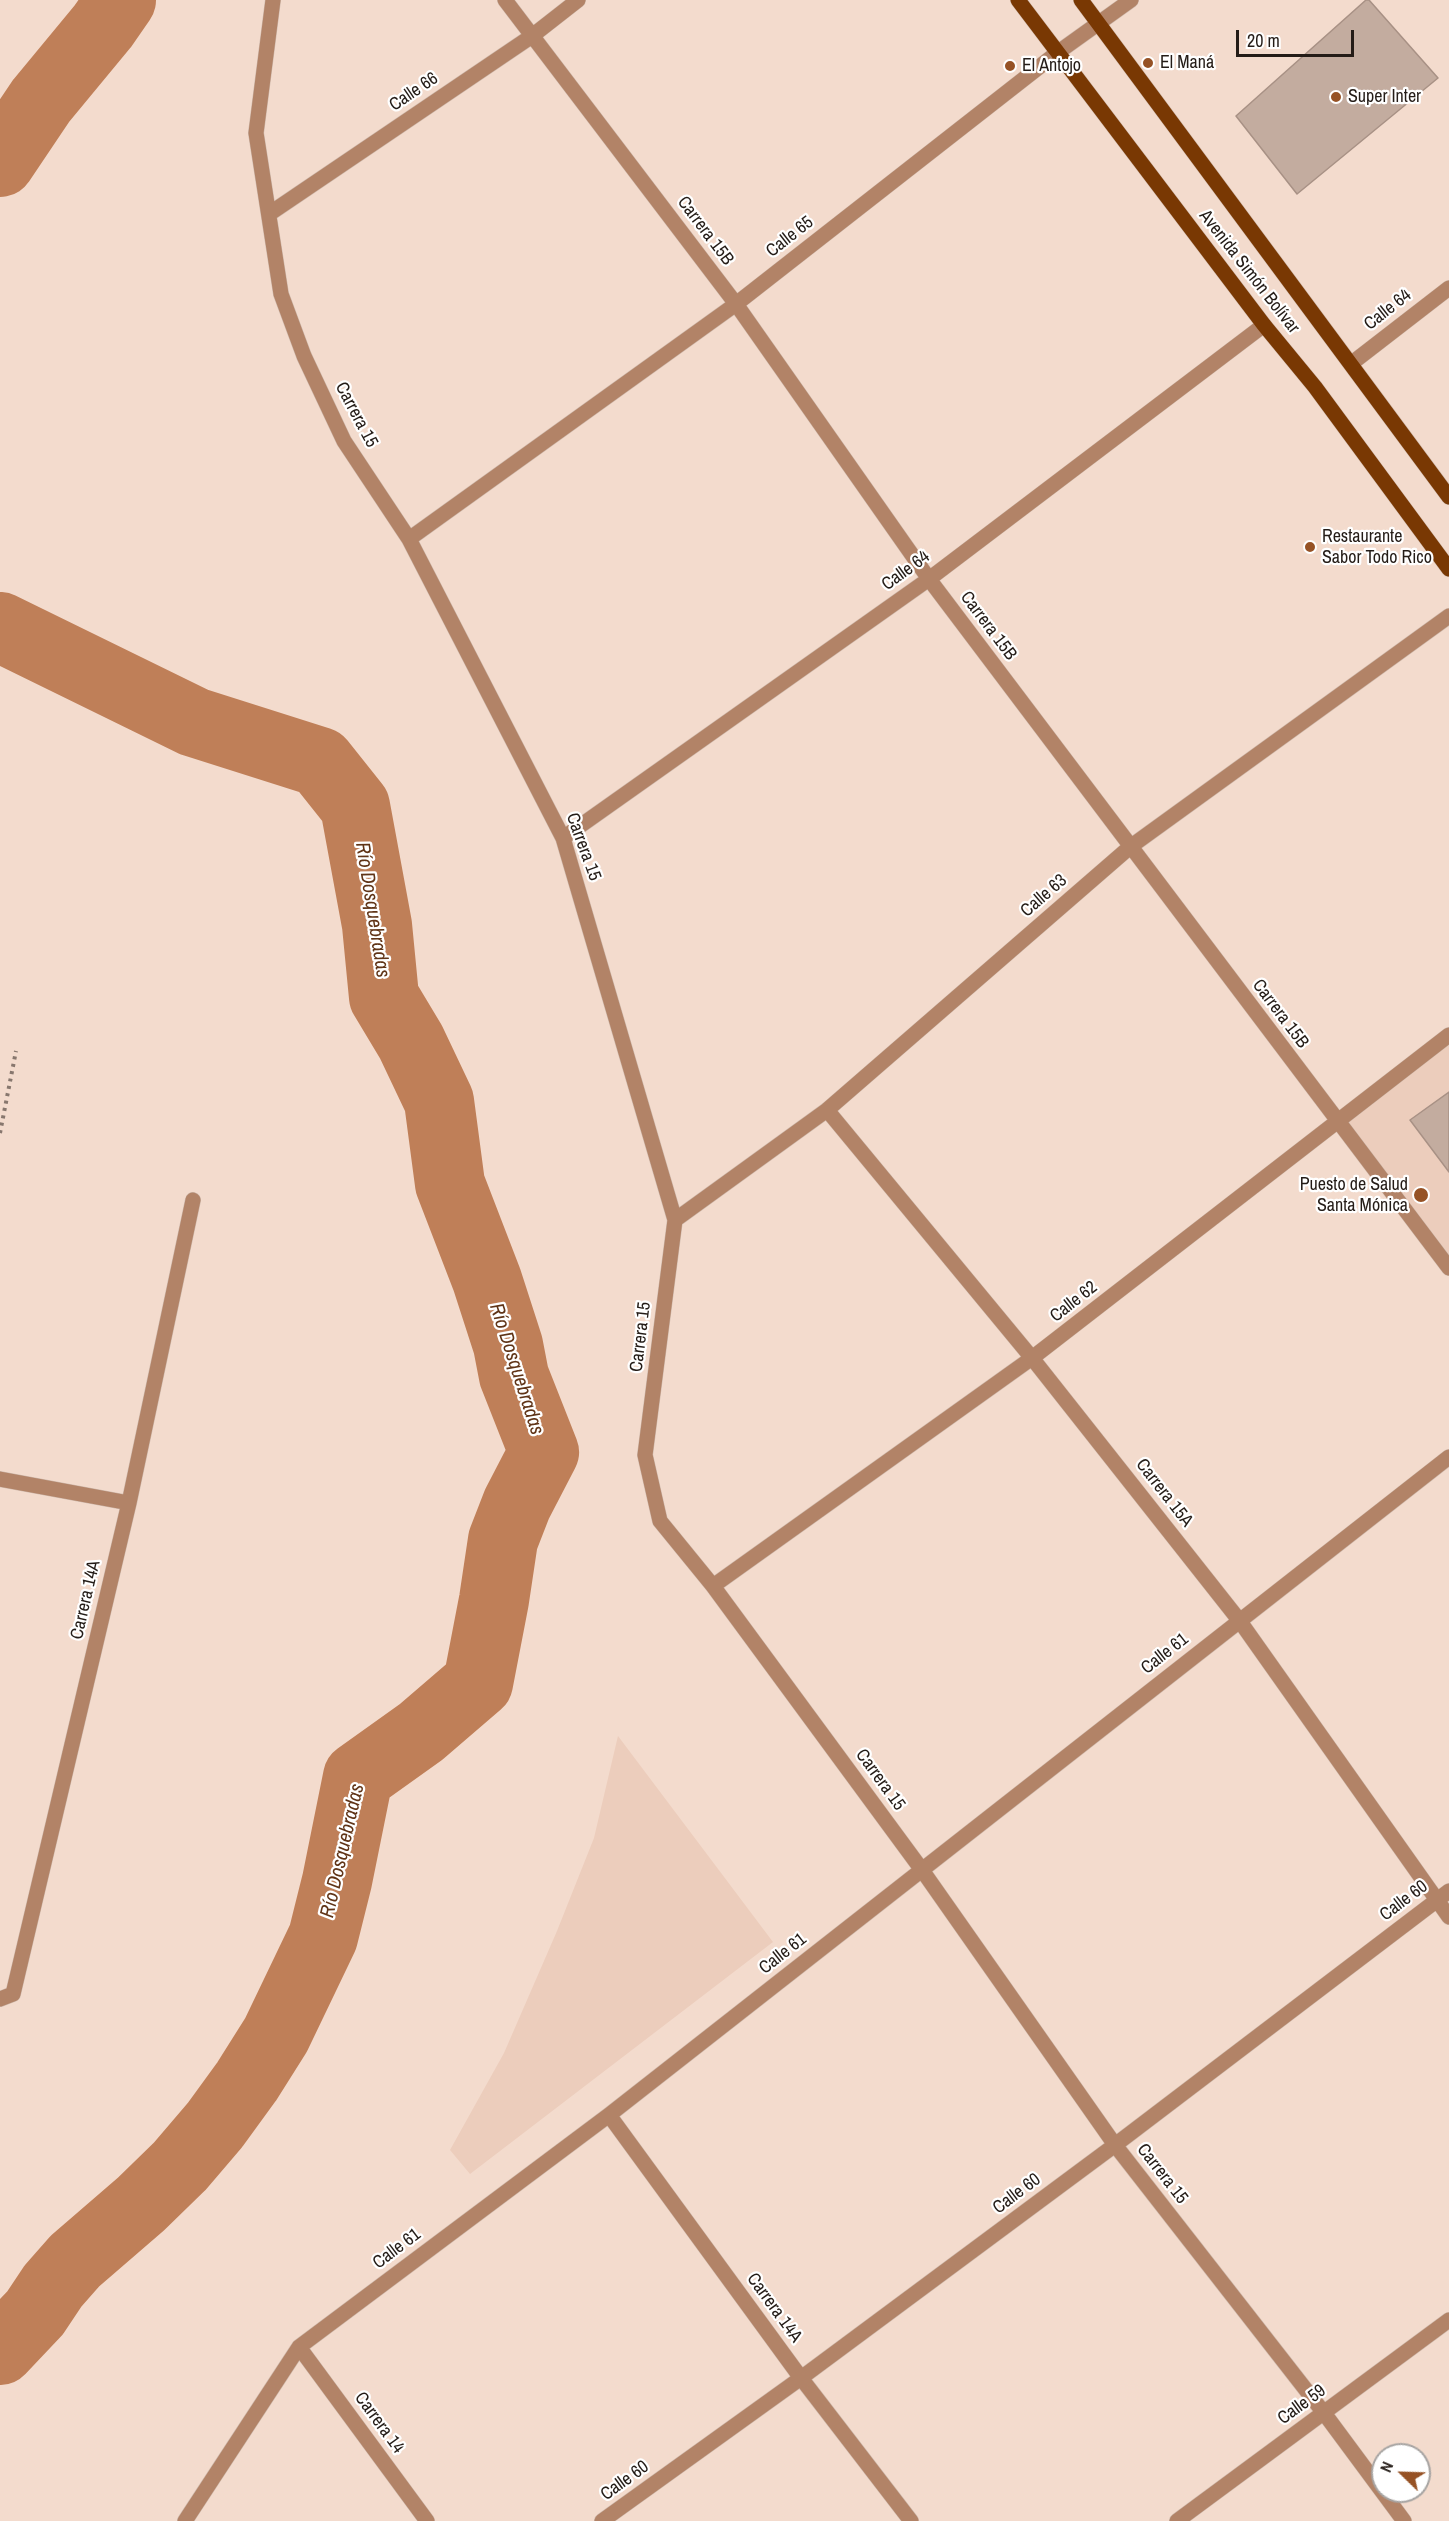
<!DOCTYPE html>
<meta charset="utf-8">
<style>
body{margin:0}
#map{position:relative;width:1449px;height:2521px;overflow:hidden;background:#f3dbcd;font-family:"Archivo Narrow",sans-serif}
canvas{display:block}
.north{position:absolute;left:1371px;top:2443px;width:60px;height:60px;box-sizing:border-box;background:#fff;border:2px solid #a7a4a2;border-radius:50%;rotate:293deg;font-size:16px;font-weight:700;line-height:24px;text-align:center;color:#241c17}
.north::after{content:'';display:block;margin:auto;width:21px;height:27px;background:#965225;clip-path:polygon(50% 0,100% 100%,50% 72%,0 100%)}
.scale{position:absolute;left:1236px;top:30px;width:118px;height:27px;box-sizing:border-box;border:3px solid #241c17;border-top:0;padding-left:8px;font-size:18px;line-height:21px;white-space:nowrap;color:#241c17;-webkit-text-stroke:4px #fff;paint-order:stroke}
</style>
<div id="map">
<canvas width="1449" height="2521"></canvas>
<div class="north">N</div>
<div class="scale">20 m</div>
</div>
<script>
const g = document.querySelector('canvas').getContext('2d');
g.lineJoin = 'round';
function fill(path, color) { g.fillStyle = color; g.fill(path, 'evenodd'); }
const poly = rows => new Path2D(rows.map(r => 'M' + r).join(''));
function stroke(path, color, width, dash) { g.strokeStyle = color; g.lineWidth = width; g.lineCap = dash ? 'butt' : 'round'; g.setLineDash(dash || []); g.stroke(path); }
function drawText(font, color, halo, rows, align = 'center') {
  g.font = font + ' "Archivo Narrow",sans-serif'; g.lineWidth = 4.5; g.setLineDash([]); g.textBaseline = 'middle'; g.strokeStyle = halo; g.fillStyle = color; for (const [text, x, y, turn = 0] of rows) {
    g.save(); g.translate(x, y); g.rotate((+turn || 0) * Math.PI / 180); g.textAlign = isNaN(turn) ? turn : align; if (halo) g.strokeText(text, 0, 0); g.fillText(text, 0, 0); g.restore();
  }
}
fill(poly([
 [1449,1035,1449,1268,1337,1122],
 [618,1736,773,1942,470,2174,450,2150,504,2053,557,1931,594,1838]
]), '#eccdbc');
stroke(poly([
 [0,162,41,101,103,26,121,0],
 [0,627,194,722,320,762,355,806,377,925,384,997,411,1042,439,1101,450,1184,487,1280,508,1345,514,1376,544,1452,517,1504,503,1540,494,1600,478,1683,421,1732,358,1777,337,1881,323,1937,276,2035,247,2081,215,2125,180,2166,141,2204,75,2261,53,2286,35,2313,0,2350]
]), '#bf7f58', 70);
const building = poly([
 [1366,0,1369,0,1438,78,1297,194,1236,116,1366,0],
 [1449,1092,1449,1172,1410,1120,1449,1092]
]);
fill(building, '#c3ac9f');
stroke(building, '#a89185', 1.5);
const street = poly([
 [273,0,256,133,281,294,304,356,344,441,409,539,563,838,675,1220,645,1455,660,1521,713,1586,922,1870,1115,2145,1324,2413,1404,2521],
 [505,0,736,304,929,579,1449,1268],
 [269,214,532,36,578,0],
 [1352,363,1449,288],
 [409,539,736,304,1057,53,1131,0],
 [563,838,929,579,1264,325],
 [827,1110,1032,1358,1239,1620,1449,1917],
 [675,1220,827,1110,1130,847,1449,616],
 [0,1479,129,1503],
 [713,1586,1032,1358,1449,1035],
 [0,1999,13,1994,129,1503,193,1200],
 [609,2115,801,2378,911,2521],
 [299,2347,427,2521],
 [185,2521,299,2347,609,2115,1449,1457],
 [602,2521,801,2378,1115,2145,1449,1891],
 [1177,2521,1449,2320]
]);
const primary = poly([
 [1018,0,1264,325,1315,387,1449,569],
 [1081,0,1449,497]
]);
stroke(street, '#ceb9ac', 16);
stroke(primary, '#ceb9ac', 16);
stroke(poly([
 [0,1133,16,1051]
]), '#87776e', 4, [3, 4.5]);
stroke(street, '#b28367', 15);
stroke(primary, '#793803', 15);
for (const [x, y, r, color] of [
 [1148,63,6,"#965225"],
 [1010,66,6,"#965225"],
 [1336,97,6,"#965225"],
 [1310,547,6,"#965225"],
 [1421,1195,8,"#965225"]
]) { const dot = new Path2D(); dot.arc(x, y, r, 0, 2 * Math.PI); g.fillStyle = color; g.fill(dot); stroke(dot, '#fff', 2); }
drawText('18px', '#241c17', '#fff', [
 ["El Maná",1160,63],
 ["El Antojo",1022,66],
 ["Super Inter",1348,97],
 ["Restaurante",1322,537],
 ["Sabor Todo Rico",1322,558],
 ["Puesto de Salud",1408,1185,"right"],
 ["Santa Mónica",1408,1206,"right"]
], 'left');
drawText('18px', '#241c17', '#fff', [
 ["Calle 66",414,92,-34],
 ["Carrera 15B",705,231,53],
 ["Calle 65",790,237,-38],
 ["Avenida Simón Bolívar",1249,272,52],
 ["Calle 64",1388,310,-38],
 ["Carrera 15",356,415,62],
 ["Calle 64",906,571,-36],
 ["Carrera 15B",988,626,53],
 ["Carrera 15",583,847,70],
 ["Calle 63",1044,896,-41],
 ["Carrera 15B",1280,1014,53],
 ["Calle 62",1074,1302,-38],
 ["Carrera 15",641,1337,-83],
 ["Carrera 15A",1164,1493,52],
 ["Carrera 14A",86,1600,-77],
 ["Calle 61",1165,1654,-38],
 ["Carrera 15",880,1780,54],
 ["Calle 60",1404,1901,-37],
 ["Calle 61",783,1954,-38],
 ["Carrera 15",1162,2174,52],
 ["Calle 60",1017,2194,-37],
 ["Calle 61",397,2249,-37],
 ["Carrera 14A",774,2308,54],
 ["Calle 59",1302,2405,-36],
 ["Carrera 14",379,2423,54],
 ["Calle 60",625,2481,-36]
]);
drawText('italic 20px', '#603417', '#fff', [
 ["Río Dosquebradas",372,910,81],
 ["Río Dosquebradas",516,1369,72],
 ["Río Dosquebradas",343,1851,-77]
]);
</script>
